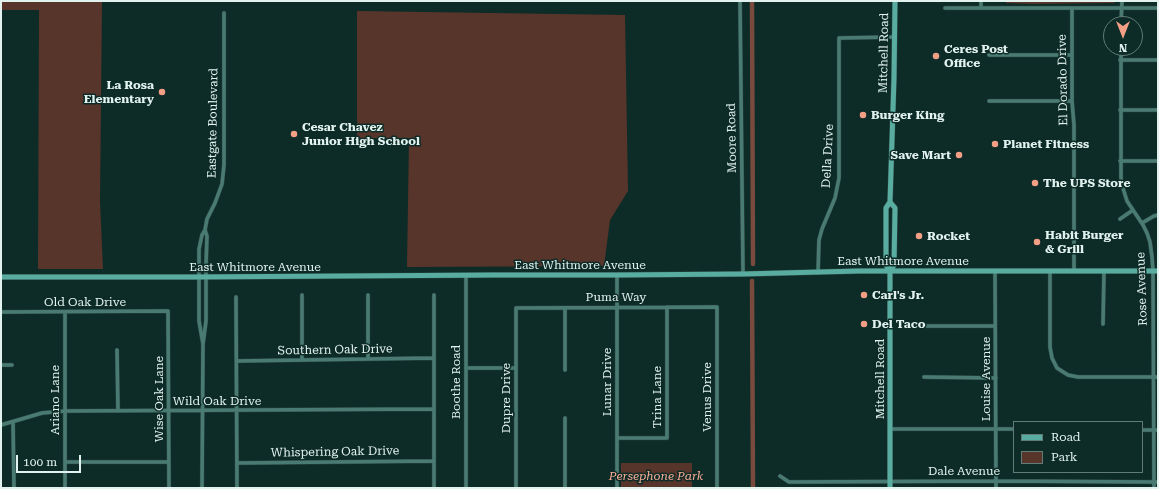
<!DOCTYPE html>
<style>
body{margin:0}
#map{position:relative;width:1159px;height:489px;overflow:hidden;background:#0d2b27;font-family:"Roboto Serif",serif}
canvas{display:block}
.frame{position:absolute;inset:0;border:2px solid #e1f2ef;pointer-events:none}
.legend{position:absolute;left:1013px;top:421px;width:130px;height:52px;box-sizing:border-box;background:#0d2b27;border:1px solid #627b77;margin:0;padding:5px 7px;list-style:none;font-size:12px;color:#e1f2ef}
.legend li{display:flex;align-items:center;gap:8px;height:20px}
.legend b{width:20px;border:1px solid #627b77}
.north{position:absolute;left:1103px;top:16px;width:40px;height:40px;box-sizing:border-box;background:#0d2b27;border:1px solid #627b77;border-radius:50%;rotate:180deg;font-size:11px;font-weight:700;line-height:16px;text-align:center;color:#e1f2ef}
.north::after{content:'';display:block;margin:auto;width:14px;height:18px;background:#f39f85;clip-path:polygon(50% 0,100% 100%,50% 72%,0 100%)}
.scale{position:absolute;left:16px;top:455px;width:65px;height:18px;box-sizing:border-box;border:2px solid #e1f2ef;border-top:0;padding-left:5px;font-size:12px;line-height:14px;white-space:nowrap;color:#e1f2ef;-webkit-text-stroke:3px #0d2b27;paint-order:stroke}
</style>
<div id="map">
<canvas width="1159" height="489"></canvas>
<div class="frame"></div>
<ul class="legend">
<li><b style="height:5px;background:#58aca0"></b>Road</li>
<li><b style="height:11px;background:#58352b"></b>Park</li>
</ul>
<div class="north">N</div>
<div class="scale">100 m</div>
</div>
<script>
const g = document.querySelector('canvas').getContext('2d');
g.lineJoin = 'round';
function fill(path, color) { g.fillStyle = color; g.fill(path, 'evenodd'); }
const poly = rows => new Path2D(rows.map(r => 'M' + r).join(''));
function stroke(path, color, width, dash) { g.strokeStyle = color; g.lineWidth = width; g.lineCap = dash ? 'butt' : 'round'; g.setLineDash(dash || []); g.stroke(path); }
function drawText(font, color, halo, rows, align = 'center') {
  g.font = font + ' "Roboto Serif",serif'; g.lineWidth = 3; g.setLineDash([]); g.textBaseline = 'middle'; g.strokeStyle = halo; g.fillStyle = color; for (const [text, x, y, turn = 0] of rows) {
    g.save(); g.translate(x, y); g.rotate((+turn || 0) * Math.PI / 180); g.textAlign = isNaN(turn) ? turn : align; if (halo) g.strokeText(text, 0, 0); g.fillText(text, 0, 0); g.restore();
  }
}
fill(poly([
 [1,1,102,1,100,201,103,269,38,269,39,10,1,10],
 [1006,1,1115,1,1114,3,1032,4,1006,3],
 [357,11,625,15,628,191,610,220,604,266,407,267,409,138,357,138],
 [621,463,692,463,692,488,621,488]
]), '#58352b');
stroke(poly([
 [752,1,753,264],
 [752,281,753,488]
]), '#784b3e', 4.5);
const street = poly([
 [740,1,743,274],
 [981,1,981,8],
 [945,8,1158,8],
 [1072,8,1072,101,1074,125,1074,271],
 [1121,24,1122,1],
 [1121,48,1121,178,1122,185,1127,201,1143,225,1147,233,1150,242,1152,257,1153,271,1154,488],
 [989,55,1072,55],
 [1120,60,1158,60],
 [989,101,1072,101],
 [1120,110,1158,110],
 [1120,161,1158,161],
 [1120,219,1133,210],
 [1142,223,1154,216,1158,215],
 [995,271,996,488],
 [1050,271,1050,347,1052,358,1057,368,1068,375,1078,377,1158,377],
 [818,273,819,240,822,229,835,198,839,178,839,38,895,37],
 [617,275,617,488],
 [302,295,302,360],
 [368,295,368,359],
 [434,295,434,488],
 [236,297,237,488],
 [565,308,565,370],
 [1,312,168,311,169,488],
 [65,312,65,488],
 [1103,324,1104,271],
 [924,326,995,326],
 [203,344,199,321,199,249,202,235,205,230,207,219,215,203,222,184,224,165,224,13],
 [117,350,118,411],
 [237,361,434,358],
 [1,365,12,365],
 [466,368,516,368],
 [924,377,996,378],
 [565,418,565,488],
 [13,422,14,488],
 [1,425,42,413,65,411,434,409],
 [890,429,1014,429],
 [1142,430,1158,430],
 [617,438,667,438,667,307],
 [65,462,169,462],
 [237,463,434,461],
 [780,476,789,482,996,481,1158,482],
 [202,488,203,344,206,321,206,265,207,236,205,230],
 [466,488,466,275],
 [516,488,516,308,717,307,717,488]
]);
const secondary = poly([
 [890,202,895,208,894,265,890,271,886,265,886,208,890,202,894,78,895,1],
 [1,277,195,277,494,275,617,275,743,274,859,271,1158,271],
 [890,488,890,271]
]);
stroke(street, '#2b4743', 4.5);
stroke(secondary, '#2b4743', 6);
stroke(street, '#497b73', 3.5);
stroke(secondary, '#58aca0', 5);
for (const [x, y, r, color] of [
 [936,56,4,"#f39f85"],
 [162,92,4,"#f39f85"],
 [863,115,4,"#f39f85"],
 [294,134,4,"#f39f85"],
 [995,144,4,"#f39f85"],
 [959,155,4,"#f39f85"],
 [1035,183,4,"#f39f85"],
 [919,236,4,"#f39f85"],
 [1037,242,4,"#f39f85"],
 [864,295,4,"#f39f85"],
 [864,324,4,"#f39f85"]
]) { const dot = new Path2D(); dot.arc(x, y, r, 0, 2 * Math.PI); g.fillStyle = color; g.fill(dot); stroke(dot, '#0d2b27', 1.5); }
drawText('bold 12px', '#e1f2ef', '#0d2b27', [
 ["Ceres Post",944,49],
 ["Office",944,63],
 ["La Rosa",154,85,"right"],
 ["Elementary",154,99,"right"],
 ["Burger King",871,115],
 ["Cesar Chavez",302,127],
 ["Junior High School",302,141],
 ["Planet Fitness",1003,144],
 ["Save Mart",951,155,"right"],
 ["The UPS Store",1043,183],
 ["Habit Burger",1045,235],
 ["& Grill",1045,249],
 ["Rocket",927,236],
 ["Carl's Jr.",872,295],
 ["Del Taco",872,324]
], 'left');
drawText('12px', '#e1f2ef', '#0d2b27', [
 ["Mitchell Road",884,53,-89],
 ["El Dorado Drive",1063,80,-91],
 ["Eastgate Boulevard",213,123,-89],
 ["Moore Road",732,138,-91],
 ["Della Drive",828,156,-87],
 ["East Whitmore Avenue",903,261],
 ["East Whitmore Avenue",580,265],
 ["East Whitmore Avenue",255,267],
 ["Rose Avenue",1142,289,-92],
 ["Puma Way",616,297],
 ["Old Oak Drive",85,302],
 ["Southern Oak Drive",335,350,-1],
 ["Mitchell Road",880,379,-90],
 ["Louise Avenue",986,379,-90],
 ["Boothe Road",456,382,-90],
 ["Lunar Drive",607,382,-90],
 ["Trina Lane",657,397,-90],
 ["Venus Drive",707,397,-90],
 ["Dupre Drive",506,398,-90],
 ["Wise Oak Lane",159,399,-90],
 ["Ariano Lane",55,400,-90],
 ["Wild Oak Drive",217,401],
 ["Whispering Oak Drive",335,452,-1],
 ["Dale Avenue",964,471]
]);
drawText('italic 12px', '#f8ad96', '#0d2b27', [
 ["Persephone Park",656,476]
]);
</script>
